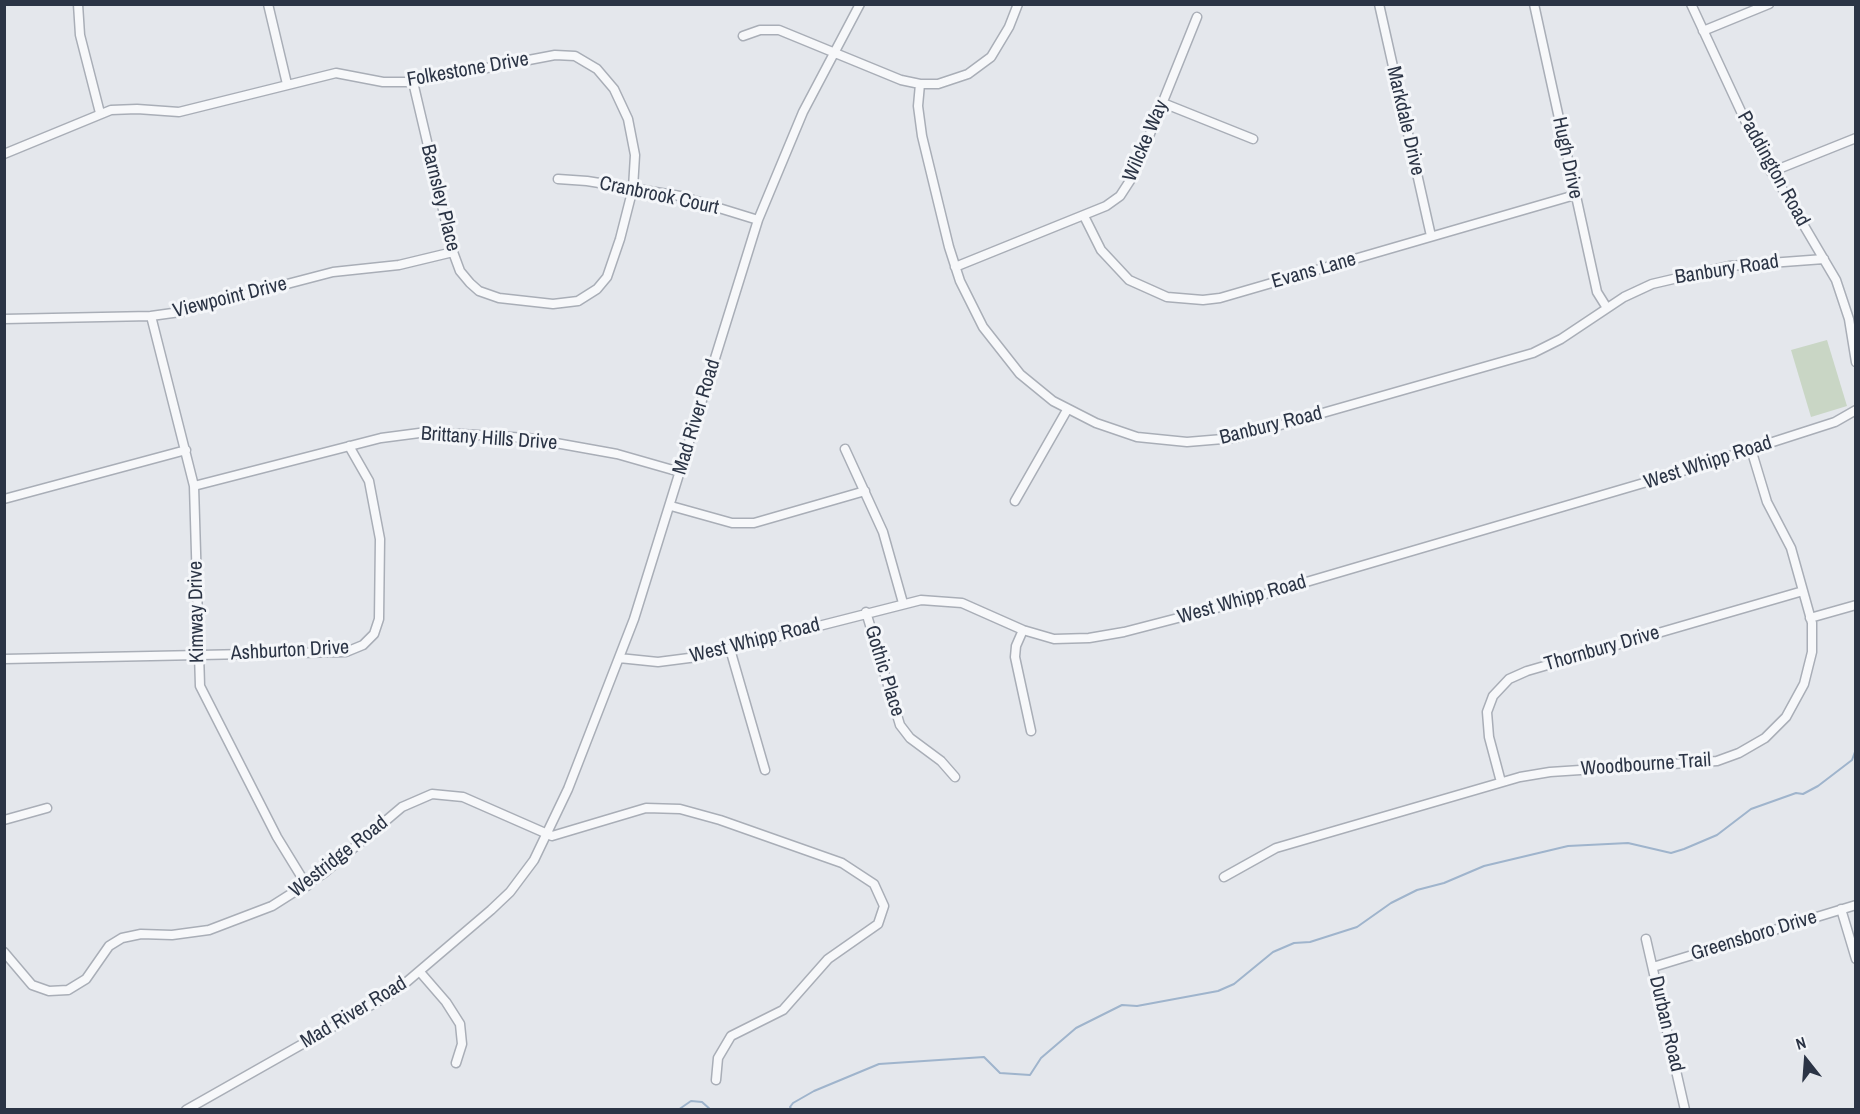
<!DOCTYPE html>
<style>
body{margin:0}
#map{position:relative;width:1860px;height:1114px;overflow:hidden;background:#e4e7ec;font-family:"Archivo Narrow",sans-serif}
canvas{display:block}
.frame{position:absolute;inset:0;border:6px solid #2b3445;pointer-events:none}
.north{position:absolute;left:1776px;top:1030px;width:60px;height:60px;-webkit-text-stroke:4px #f4f6f9;paint-order:stroke;rotate:343deg;font-size:16px;font-weight:700;line-height:24px;text-align:center;color:#2b3445}
.north::after{content:'';display:block;margin:auto;width:21px;height:27px;background:#2b3445;clip-path:polygon(50% 0,100% 100%,50% 72%,0 100%)}
</style>
<div id="map">
<canvas width="1860" height="1114"></canvas>
<div class="frame"></div>
<div class="north">N</div>
</div>
<script>
const g = document.querySelector('canvas').getContext('2d');
g.lineJoin = 'round';
function fill(path, color) { g.fillStyle = color; g.fill(path, 'evenodd'); }
const poly = rows => new Path2D(rows.map(r => 'M' + r).join(''));
function stroke(path, color, width, dash) { g.strokeStyle = color; g.lineWidth = width; g.lineCap = dash ? 'butt' : 'round'; g.setLineDash(dash || []); g.stroke(path); }
function drawText(font, color, halo, rows, align = 'center') {
  g.font = font + ' "Archivo Narrow",sans-serif'; g.lineWidth = 6; g.setLineDash([]); g.textBaseline = 'middle'; g.strokeStyle = halo; g.fillStyle = color; for (const [text, x, y, turn = 0] of rows) {
    g.save(); g.translate(x, y); g.rotate((+turn || 0) * Math.PI / 180); g.textAlign = isNaN(turn) ? turn : align; if (halo) g.strokeText(text, 0, 0); g.fillText(text, 0, 0); g.restore();
  }
}
fill(poly([
 [1827,340,1847,406,1811,417,1791,350]
]), '#c9d6c5');
stroke(poly([
 [678,1110,691,1101,702,1102,711,1110],
 [792,1110,790,1107,793,1103,814,1091,879,1064,984,1057,1000,1073,1030,1075,1041,1058,1076,1028,1122,1005,1137,1006,1218,991,1234,984,1273,952,1294,943,1310,942,1357,927,1391,903,1417,890,1444,883,1484,866,1568,846,1628,843,1671,853,1684,849,1717,835,1751,809,1796,793,1803,794,1818,786,1852,760,1856,749]
]), '#9fb4cc', 2);
const minor = poly([
 [78,4,80,35,100,113],
 [268,4,287,84],
 [1379,4,1431,236],
 [1534,4,1597,292,1607,308],
 [1691,4,1757,146,1836,280,1849,319,1856,362],
 [1703,31,1769,4],
 [743,36,760,30,779,30,901,80,920,84,938,84,968,74,991,57,1009,27,1018,4],
 [920,84,918,106,922,136,949,247,960,281,983,327,1020,374,1053,401,1096,423,1137,437,1187,442,1235,438,1256,432,1533,353,1561,339,1624,297,1652,284,1729,266,1824,259],
 [1163,103,1253,139],
 [4,154,111,110,137,109,179,112,336,73,383,82,413,82,555,55,575,56,597,69,614,89,628,119,635,155,633,188,620,239,607,277,597,289,578,301,553,304,499,298,479,291,470,283,460,271,453,252,413,82],
 [1771,172,1856,138],
 [558,179,587,181,680,196,758,220],
 [1084,216,1101,250,1129,280,1167,297,1203,300,1220,298,1575,195],
 [955,267,1106,206,1120,196,1133,176,1197,17],
 [151,316,194,486,200,686,277,837,307,886],
 [4,319,151,316,180,312,333,272,399,265,453,252],
 [845,449,883,532,903,603],
 [194,486,381,438,427,432,528,438,617,454,680,472],
 [4,499,186,450],
 [1015,501,1067,410],
 [671,506,732,523,754,523,865,491],
 [866,612,900,725,910,738,941,761,955,777],
 [1810,618,1856,605],
 [1023,630,1016,646,1015,657,1031,731],
 [730,649,765,770],
 [619,658,658,662,697,657,921,600,962,603,1023,630,1054,639,1089,638,1124,632,1228,605,1664,477,1835,422,1856,410],
 [4,659,346,652,363,645,374,634,379,619,380,539,369,481,349,446],
 [1501,782,1489,737,1487,712,1493,696,1509,679,1527,671,1803,591],
 [4,820,47,808],
 [1224,877,1276,848,1520,777,1550,772,1717,761,1739,753,1765,738,1786,717,1804,684,1812,652,1812,623,1791,548,1767,502,1751,449],
 [1841,909,1856,959],
 [1646,939,1685,1110],
 [4,952,32,985,49,991,68,990,86,979,109,946,122,938,141,934,172,935,209,930,272,906,324,873,402,807,432,794,463,797,552,836,646,808,680,809,720,820,842,863,874,884,884,906,878,924,828,959,783,1010,731,1036,718,1058,716,1080],
 [1653,967,1856,905],
 [420,972,446,1002,460,1024,462,1044,456,1063],
 [186,1110,396,991,491,910,510,892,534,860,568,789,634,619,758,220,803,112,860,4]
]);
stroke(minor, '#a9aeb7', 11);
stroke(minor, '#f7f8fa', 8);
drawText('20px', '#2b3445', '#f4f6f9', [
 ["Folkestone Drive",468,70,-10],
 ["Markdale Drive",1405,121,77],
 ["Wilcke Way",1146,141,-67],
 ["Hugh Drive",1567,158,78],
 ["Paddington Road",1773,169,61],
 ["Cranbrook Court",659,196,12],
 ["Barnsley Place",440,198,76],
 ["Banbury Road",1727,270,-9],
 ["Evans Lane",1314,271,-16],
 ["Viewpoint Drive",230,298,-14],
 ["Mad River Road",697,417,-73],
 ["Banbury Road",1271,426,-14],
 ["Brittany Hills Drive",489,439,4],
 ["West Whipp Road",1708,463,-18],
 ["West Whipp Road",1242,600,-16],
 ["Kimway Drive",197,612,-91],
 ["West Whipp Road",755,641,-14],
 ["Thornbury Drive",1602,649,-16],
 ["Ashburton Drive",290,651,-3],
 ["Gothic Place",884,671,73],
 ["Woodbourne Trail",1646,765,-4],
 ["Westridge Road",339,857,-38],
 ["Greensboro Drive",1754,936,-17],
 ["Mad River Road",354,1013,-31],
 ["Durban Road",1666,1024,77]
]);
</script>
